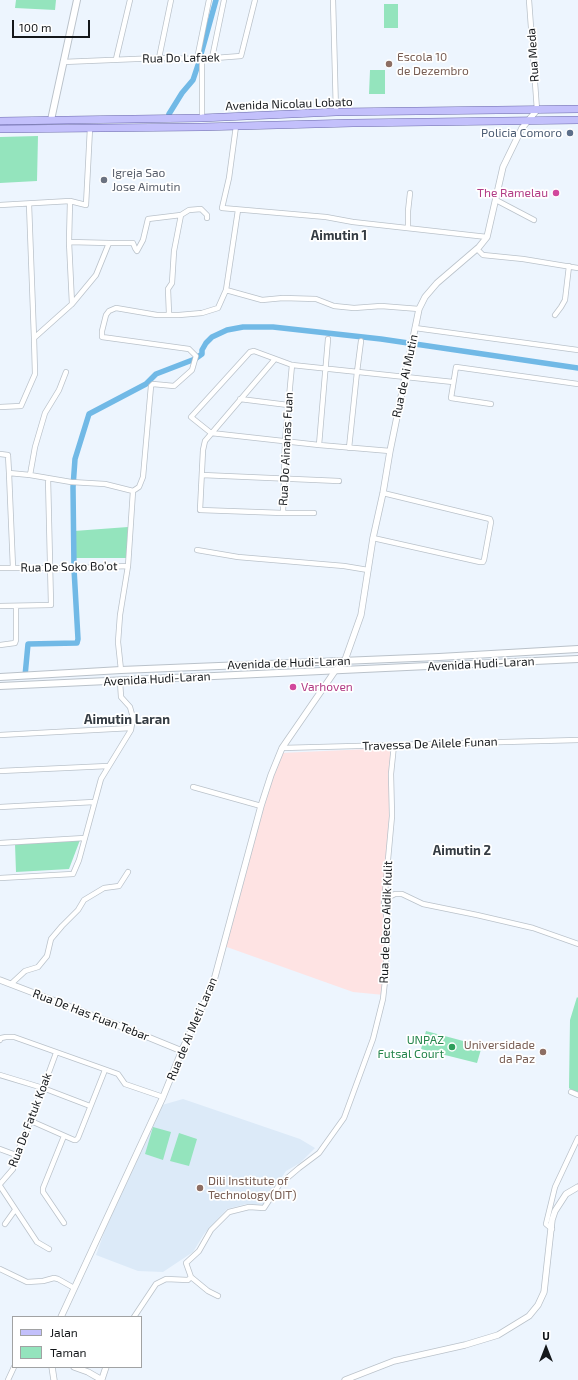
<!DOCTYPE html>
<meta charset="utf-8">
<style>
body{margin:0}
#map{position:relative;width:578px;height:1380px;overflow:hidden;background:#edf5fe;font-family:"Exo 2",sans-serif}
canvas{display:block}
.legend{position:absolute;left:12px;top:1316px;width:130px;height:52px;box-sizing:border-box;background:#fff;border:1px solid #a1a2a3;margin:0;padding:5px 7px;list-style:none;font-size:12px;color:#14171a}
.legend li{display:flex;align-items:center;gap:8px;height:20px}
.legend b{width:20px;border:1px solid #a1a2a3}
.north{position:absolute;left:526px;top:1328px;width:40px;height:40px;-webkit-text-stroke:3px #fff;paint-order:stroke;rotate:0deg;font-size:11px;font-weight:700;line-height:16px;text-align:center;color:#14171a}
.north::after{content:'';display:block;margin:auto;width:14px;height:18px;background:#14171a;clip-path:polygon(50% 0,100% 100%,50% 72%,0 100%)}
.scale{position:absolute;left:12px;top:20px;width:78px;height:18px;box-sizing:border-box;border:2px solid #14171a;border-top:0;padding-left:5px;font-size:12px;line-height:14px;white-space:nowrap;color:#14171a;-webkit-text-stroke:3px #fff;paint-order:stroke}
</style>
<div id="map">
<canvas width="578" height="1380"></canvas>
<ul class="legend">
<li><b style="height:5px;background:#c3c0fb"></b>Jalan</li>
<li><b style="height:11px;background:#94e4bd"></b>Taman</li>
</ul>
<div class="north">U</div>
<div class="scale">100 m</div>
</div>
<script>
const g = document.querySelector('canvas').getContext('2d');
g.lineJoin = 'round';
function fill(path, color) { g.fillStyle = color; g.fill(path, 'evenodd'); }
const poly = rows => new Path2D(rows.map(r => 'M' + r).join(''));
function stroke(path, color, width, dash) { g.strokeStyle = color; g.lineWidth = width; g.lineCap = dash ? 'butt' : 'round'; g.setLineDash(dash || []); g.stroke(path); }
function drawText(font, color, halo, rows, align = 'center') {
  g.font = font + ' "Exo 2",sans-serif'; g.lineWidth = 3.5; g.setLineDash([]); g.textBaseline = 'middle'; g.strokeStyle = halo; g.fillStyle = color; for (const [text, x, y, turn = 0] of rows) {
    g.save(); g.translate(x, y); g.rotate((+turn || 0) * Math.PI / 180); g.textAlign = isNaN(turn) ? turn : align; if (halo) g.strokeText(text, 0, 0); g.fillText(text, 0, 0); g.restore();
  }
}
fill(poly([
 [390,748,392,767,389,818,385,906,390,927,384,995,353,992,224,946,271,774,281,753]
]), '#fee3e3');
fill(poly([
 [183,1099,300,1139,315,1148,300,1163,286,1171,271,1193,265,1205,246,1204,227,1209,204,1234,193,1252,163,1272,138,1271,96,1255,105,1230,162,1105]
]), '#dceaf8');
fill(poly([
 [16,0,56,0,55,10,15,8],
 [384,4,398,4,398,28,384,28],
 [370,70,385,70,385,94,369,94],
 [38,136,37,181,0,183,0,137],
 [128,527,127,558,76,558,74,531],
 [80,840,69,869,16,872,15,844],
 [577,997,578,998,578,1096,569,1088,570,1020],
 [426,1031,482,1046,477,1063,421,1049],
 [153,1127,171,1132,163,1160,145,1154],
 [179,1133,197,1139,189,1166,170,1161]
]), '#94e4bd');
stroke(poly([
 [201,54,216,0],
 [169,114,182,93,193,80,199,62],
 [25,676,28,644,77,643,78,639,74,569,73,487,75,459,89,414,146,384,156,374,195,359,202,354,202,350,206,343,212,337,227,330,243,327,273,327,381,339,578,368]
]), '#71b9e6', 5.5);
const minor = poly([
 [333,0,336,112],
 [529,0,537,110],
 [159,58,171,0],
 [212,58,224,0],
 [116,59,130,0],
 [197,59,209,0],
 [202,59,202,118],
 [63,62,159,58,202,59,241,56,255,0],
 [236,126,229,178,222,208,326,217,353,222,487,237],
 [496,200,534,220],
 [70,201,86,205,90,128],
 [29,204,34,338],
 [0,205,70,201,69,242,72,304,34,338,35,374,21,406,0,407],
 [408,227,408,211,410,193],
 [69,242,109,243,96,275,72,304],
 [109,243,133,243,135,248,137,251,143,240,148,219,181,215,189,210,201,209,207,215,207,218],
 [477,249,483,255,523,259,578,268],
 [226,290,262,300,283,298,316,299,334,306,354,308,381,306,419,309],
 [169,314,168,289,172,283,174,251,181,215],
 [555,315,561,307,565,300,569,266],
 [415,328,578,350],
 [275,359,205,441,203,450,200,510,283,513,285,441,292,365],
 [240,399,288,405],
 [491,404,451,398,456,367,578,384],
 [319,445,328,339],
 [349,448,357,372,361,341],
 [390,451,319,445,211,433,191,417,250,352,254,351,292,365,453,382],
 [0,454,8,455,9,473,30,475,71,482,105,484,133,491],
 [9,473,13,568],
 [30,475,35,447,45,413,59,390,66,372],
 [202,475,339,481],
 [133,491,139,487,143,477,151,386,153,384,174,386,192,370,196,356,189,349,102,337,102,331,106,315,109,311,116,308,157,315,179,315,202,313,218,308,226,290,238,210],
 [283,513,314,513],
 [373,538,480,562,483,562,484,560,491,522,490,519,383,493],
 [197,550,238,557,344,566,368,570],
 [128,566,133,491],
 [0,568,77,568,128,566,120,615,118,642,121,670],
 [0,606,51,605,48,478],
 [0,645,15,643,16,640,16,606],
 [0,735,131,728],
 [282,748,578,740],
 [0,771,108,766],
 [193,787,261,806],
 [0,807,94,802],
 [0,843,85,838],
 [0,878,73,874,79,860,101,779,131,730,133,718,130,707,121,697,120,681],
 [384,903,391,896,395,894,402,894,423,904,477,915,533,928,578,944],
 [11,984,25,971,38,967,47,956,51,939,62,926,78,910,84,900,104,888,119,886,128,872],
 [0,1040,1,1038,6,1037,14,1037,118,1074,125,1084,163,1097],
 [0,1075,43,1088,90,1106],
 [571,1092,578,1095],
 [31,1121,74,1140,76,1140,78,1138,105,1070],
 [64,1136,43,1188,43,1192,64,1223],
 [0,1149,16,1155],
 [0,1184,13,1169,16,1155,31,1121,56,1053],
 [0,1186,37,1242,49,1249],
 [5,1224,15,1210],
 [552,1229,546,1224,555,1187,578,1138],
 [0,1269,27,1282,43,1281,54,1278,58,1279,74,1288],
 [218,1296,208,1291,191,1277,186,1263,199,1251,211,1230,229,1212,249,1207,264,1208,279,1185,299,1168,319,1153,344,1118,373,1039,383,999,385,981,388,926,384,903,392,816,391,774,394,745],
 [134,1317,156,1284,166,1279,188,1280,191,1277],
 [8,1380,14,1367]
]);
const tertiary = poly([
 [0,980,133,1031,182,1051],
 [61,1317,163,1097,182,1050,213,984,261,806,271,775,282,748,335,671,345,660,361,615,373,538,383,493,390,451,419,309,425,297,437,283,479,247,487,237,503,167,522,128,537,110],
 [52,1367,54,1380],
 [74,1367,88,1372,100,1379,102,1379,106,1367],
 [345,1380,394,1361,465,1345,498,1335,529,1316,538,1305,544,1292,552,1220,555,1211,566,1194,578,1187]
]);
const secondary = poly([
 [51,120,77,0],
 [0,677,121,670,439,657,578,649],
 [0,686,578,659]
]);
const primary = poly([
 [0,121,202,118,336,112,578,109],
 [0,129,201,127,353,123,578,120]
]);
stroke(minor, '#bac2ca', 6);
stroke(tertiary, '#bac2ca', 7);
stroke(secondary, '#bac2ca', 8);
stroke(primary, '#6c6aaa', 8);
stroke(minor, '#fff', 4.5);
stroke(tertiary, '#fff', 5.5);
stroke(secondary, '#fff', 6);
stroke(primary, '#c3c0fb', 7);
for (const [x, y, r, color] of [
 [389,64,4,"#8d6e63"],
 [570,133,4,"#5c6f8a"],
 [104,180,4,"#6b7280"],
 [556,193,4,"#d1479c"],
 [293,687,4,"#d1479c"],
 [452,1047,4,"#2e9e5b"],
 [543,1052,4,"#8d6e63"],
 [200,1188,4,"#8d6e63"]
]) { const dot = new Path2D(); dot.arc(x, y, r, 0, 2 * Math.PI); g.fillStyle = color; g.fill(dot); stroke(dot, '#fff', 1.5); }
drawText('12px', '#14171a', '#fff', [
 ["Rua Meda",533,55,-94],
 ["Rua Do Lafaek",181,58,-1],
 ["Avenida Nicolau Lobato",289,104,-2],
 ["Rua de Ai Mutin",405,376,-78],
 ["Rua Do Ainanas Fuan",286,449,-87],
 ["Rua De Soko Bo’ot",69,567,-1],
 ["Avenida de Hudi-Laran",289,663,-2],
 ["Avenida Hudi-Laran",481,664,-3],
 ["Avenida Hudi-Laran",157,679,-3],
 ["Travessa De Ailele Funan",430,744,-2],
 ["Rua de Beco Aidik Kulit",386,922,-88],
 ["Rua De Has Fuan Tebar",91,1015,21],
 ["Rua de Ai Meti Laran",192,1029,-67],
 ["Rua De Fatuk Koak",30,1120,-69]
]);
drawText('12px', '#785e54', '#fff', [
 ["Escola 10",397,57],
 ["de Dezembro",397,71],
 ["Universidade",535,1045,"right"],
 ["da Paz",535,1059,"right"],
 ["Dili Institute of",208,1181],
 ["Technology(DIT)",208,1195]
], 'left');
drawText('12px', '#4e5e75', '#fff', [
 ["Policia Comoro",562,133]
], 'right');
drawText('12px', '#5b616d', '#fff', [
 ["Igreja Sao",112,173],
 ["Jose Aimutin",112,187]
], 'left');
drawText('12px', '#b23c85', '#fff', [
 ["The Ramelau",548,193],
 ["Varhoven",301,687,"left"]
], 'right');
drawText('12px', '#27864d', '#fff', [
 ["UNPAZ",444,1040],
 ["Futsal Court",444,1054]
], 'right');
drawText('bold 13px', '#353c43', '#fff', [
 ["Aimutin 1",339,236],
 ["Aimutin Laran",127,720],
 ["Aimutin 2",462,851]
]);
</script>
